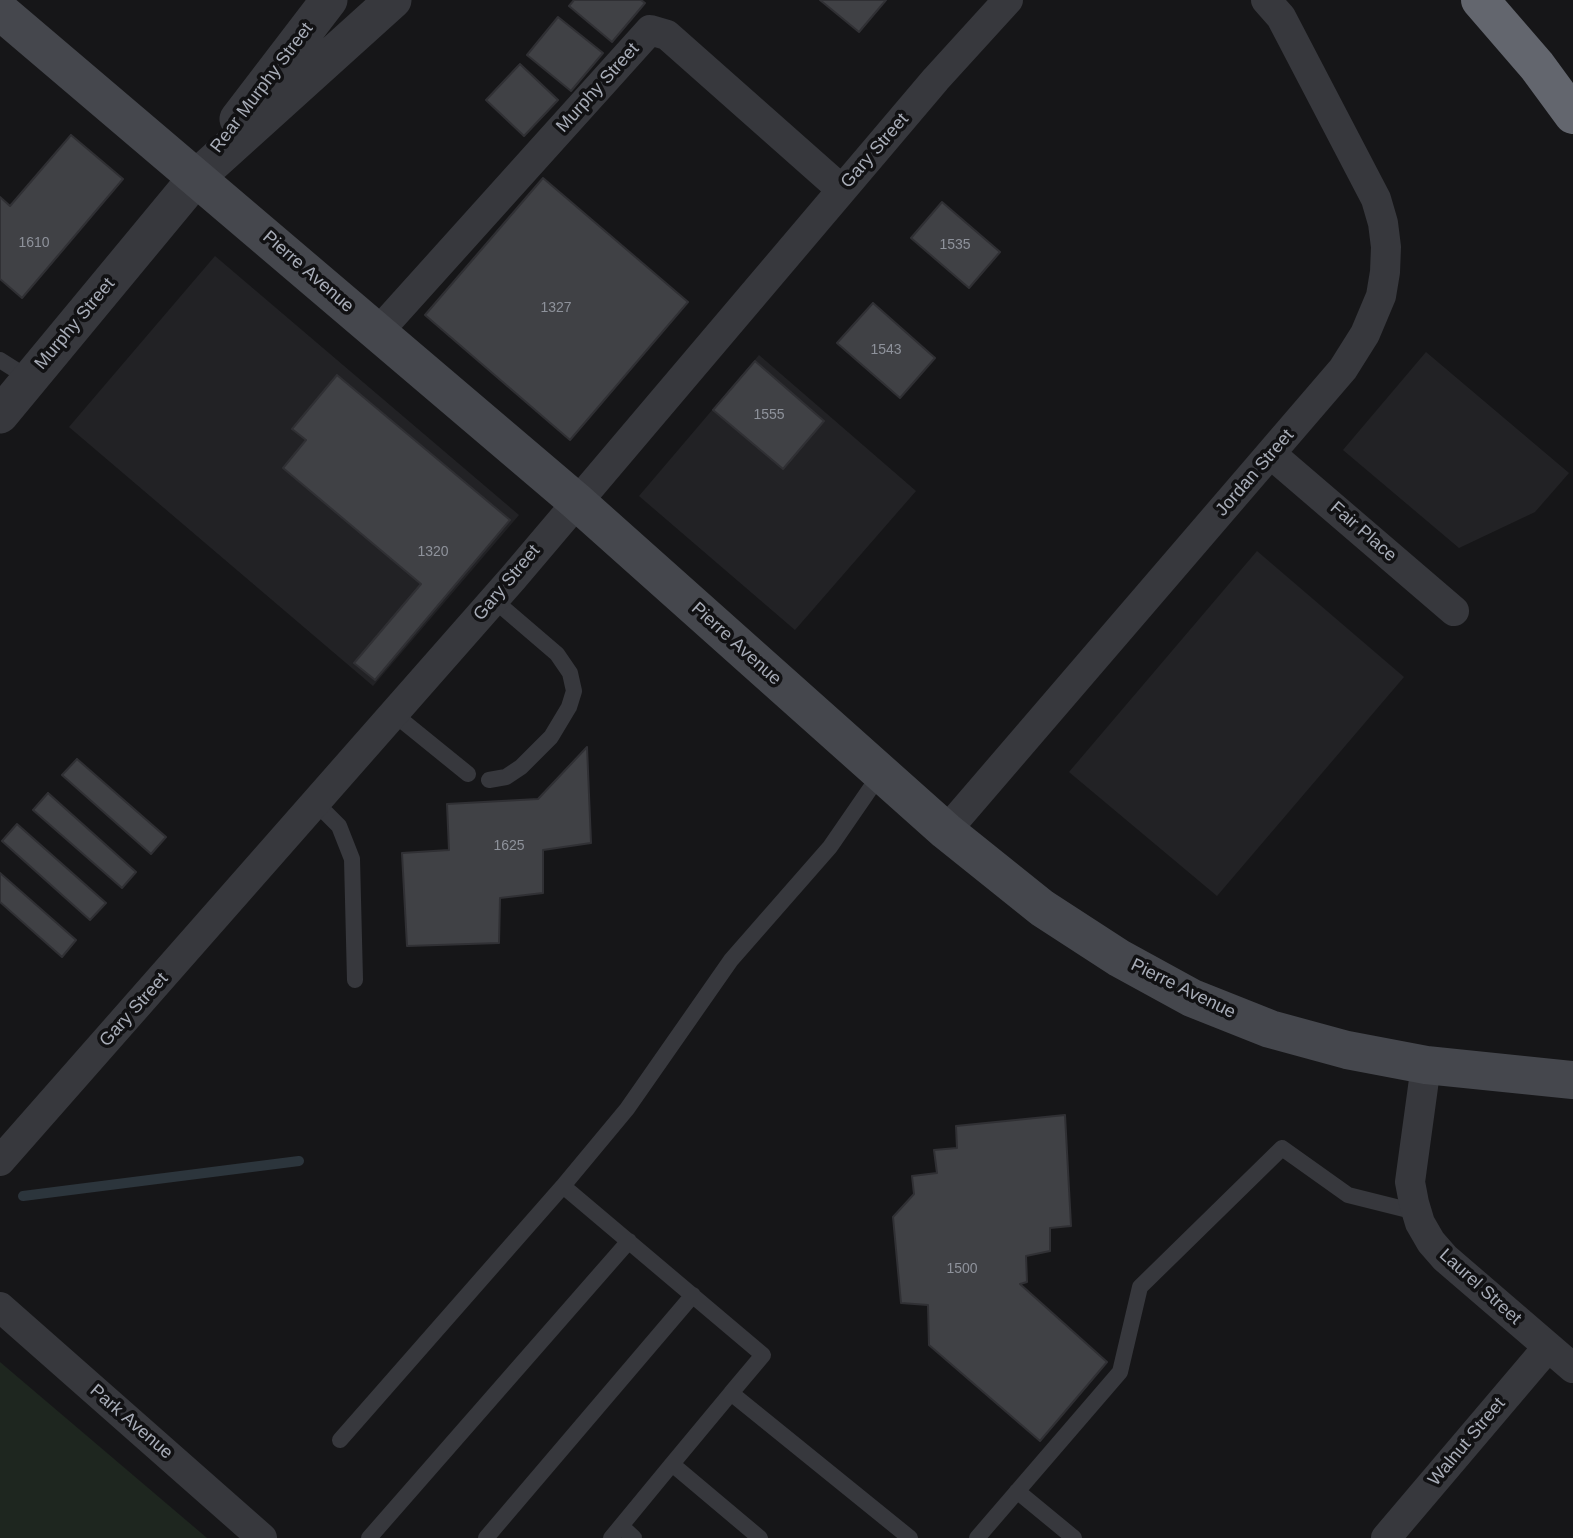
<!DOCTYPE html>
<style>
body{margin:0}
canvas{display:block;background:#161618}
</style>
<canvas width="1573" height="1538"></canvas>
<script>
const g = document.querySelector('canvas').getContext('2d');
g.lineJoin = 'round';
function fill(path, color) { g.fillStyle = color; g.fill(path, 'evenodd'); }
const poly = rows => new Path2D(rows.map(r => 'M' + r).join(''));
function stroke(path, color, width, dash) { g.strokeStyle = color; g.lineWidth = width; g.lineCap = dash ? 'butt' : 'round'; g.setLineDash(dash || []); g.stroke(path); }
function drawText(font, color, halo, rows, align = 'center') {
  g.font = font + ' Helvetica,sans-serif'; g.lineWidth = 7; g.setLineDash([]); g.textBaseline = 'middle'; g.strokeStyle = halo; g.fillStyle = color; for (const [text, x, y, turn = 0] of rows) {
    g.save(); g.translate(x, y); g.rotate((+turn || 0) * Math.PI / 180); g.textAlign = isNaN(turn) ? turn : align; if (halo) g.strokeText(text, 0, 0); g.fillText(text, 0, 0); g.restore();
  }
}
fill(poly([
 [215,256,519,515,373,686,69,427],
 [1426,352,1569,473,1535,512,1459,548,1343,450],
 [759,355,916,491,795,630,639,496],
 [1257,551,1404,677,1217,896,1069,772]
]), '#222225');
fill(poly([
 [0,1362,207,1538,0,1538]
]), '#1e261f');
stroke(poly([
 [23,1196,299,1161]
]), '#2c353c', 10);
const building = poly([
 [574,0,641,0,645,3,612,42,569,6,574,0],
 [820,0,886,0,859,32,820,0],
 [558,17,603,53,571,91,527,55,558,17],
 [520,64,558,100,524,136,486,100,520,64],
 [71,135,123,179,22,298,0,279,0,197,10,206,71,135],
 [543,178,688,302,570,440,425,315,543,178],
 [942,202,1000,252,969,288,911,238,942,202],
 [873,303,935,358,900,398,837,343,873,303],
 [755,361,824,421,783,469,713,410,755,361],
 [337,375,510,520,375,680,354,663,421,584,283,468,306,440,292,429,337,375],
 [587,747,591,843,543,850,543,893,500,898,499,943,407,946,402,853,449,850,447,804,538,799,587,747],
 [77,759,166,837,151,854,62,775,77,759],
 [48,793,136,872,122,888,33,810,48,793],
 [17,824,106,903,90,920,2,841,17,824],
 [0,873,76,940,62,957,0,902,0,873],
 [1065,1115,1071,1226,1050,1228,1050,1251,1026,1256,1027,1282,1020,1284,1107,1362,1040,1441,929,1345,928,1305,901,1303,893,1217,914,1194,912,1176,937,1173,934,1150,957,1148,956,1126,1065,1115]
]);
fill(building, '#404145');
stroke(building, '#303034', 2);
stroke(poly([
 [0,360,30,379],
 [394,714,468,774],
 [489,780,506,777,521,767,551,737,569,707,574,691,570,673,557,654,494,600],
 [316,803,339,826,352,859,355,980],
 [563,1186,627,1109,731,960,830,847,881,773],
 [340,1440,563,1186,763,1355,731,1393],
 [1017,1491,1074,1538],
 [621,1526,634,1538],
 [369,1538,629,1241],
 [486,1538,693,1295],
 [611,1538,672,1464],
 [760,1538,672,1464,731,1393,910,1538],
 [977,1538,1120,1372,1140,1287,1282,1148,1348,1195,1416,1212]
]), '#37383d', 16);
stroke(poly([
 [378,332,650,30,667,35,842,190],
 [1271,454,1454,611],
 [946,831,1343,369,1365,334,1381,296,1385,272,1386,247,1383,223,1376,199,1281,17,1266,0],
 [1426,1065,1410,1182,1414,1203,1420,1223,1431,1242,1445,1258,1573,1368],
 [0,1161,513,578,936,79,1008,0],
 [0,1307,262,1538],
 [1386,1538,1548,1347]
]), '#37383d', 30);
stroke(poly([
 [238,119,329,0],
 [0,415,197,177,393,0]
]), '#37383d', 37);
stroke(poly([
 [0,11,576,501,946,831,1042,908,1119,958,1192,998,1270,1029,1347,1050,1426,1065,1573,1080]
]), '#45474d', 38);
stroke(poly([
 [1480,0,1537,66,1573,115]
]), '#63666e', 38);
drawText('14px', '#8e929b', null, [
 ["1610",34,243],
 ["1535",955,245],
 ["1327",556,308],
 ["1543",886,350],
 ["1555",769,415],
 ["1320",433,552],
 ["1625",509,846],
 ["1500",962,1269]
]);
drawText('18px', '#a8adb8', '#111113', [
 ["Rear Murphy Street",262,88,-53],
 ["Murphy Street",598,88,-48],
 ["Gary Street",875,151,-49],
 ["Pierre Avenue",308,272,41],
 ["Murphy Street",75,324,-50],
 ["Jordan Street",1255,473,-49],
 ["Fair Place",1363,532,41],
 ["Gary Street",507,583,-50],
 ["Pierre Avenue",736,644,42],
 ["Pierre Avenue",1183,989,26],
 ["Gary Street",134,1010,-48],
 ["Laurel Street",1480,1287,42],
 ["Park Avenue",131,1422,41],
 ["Walnut Street",1467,1442,-50]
]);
</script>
